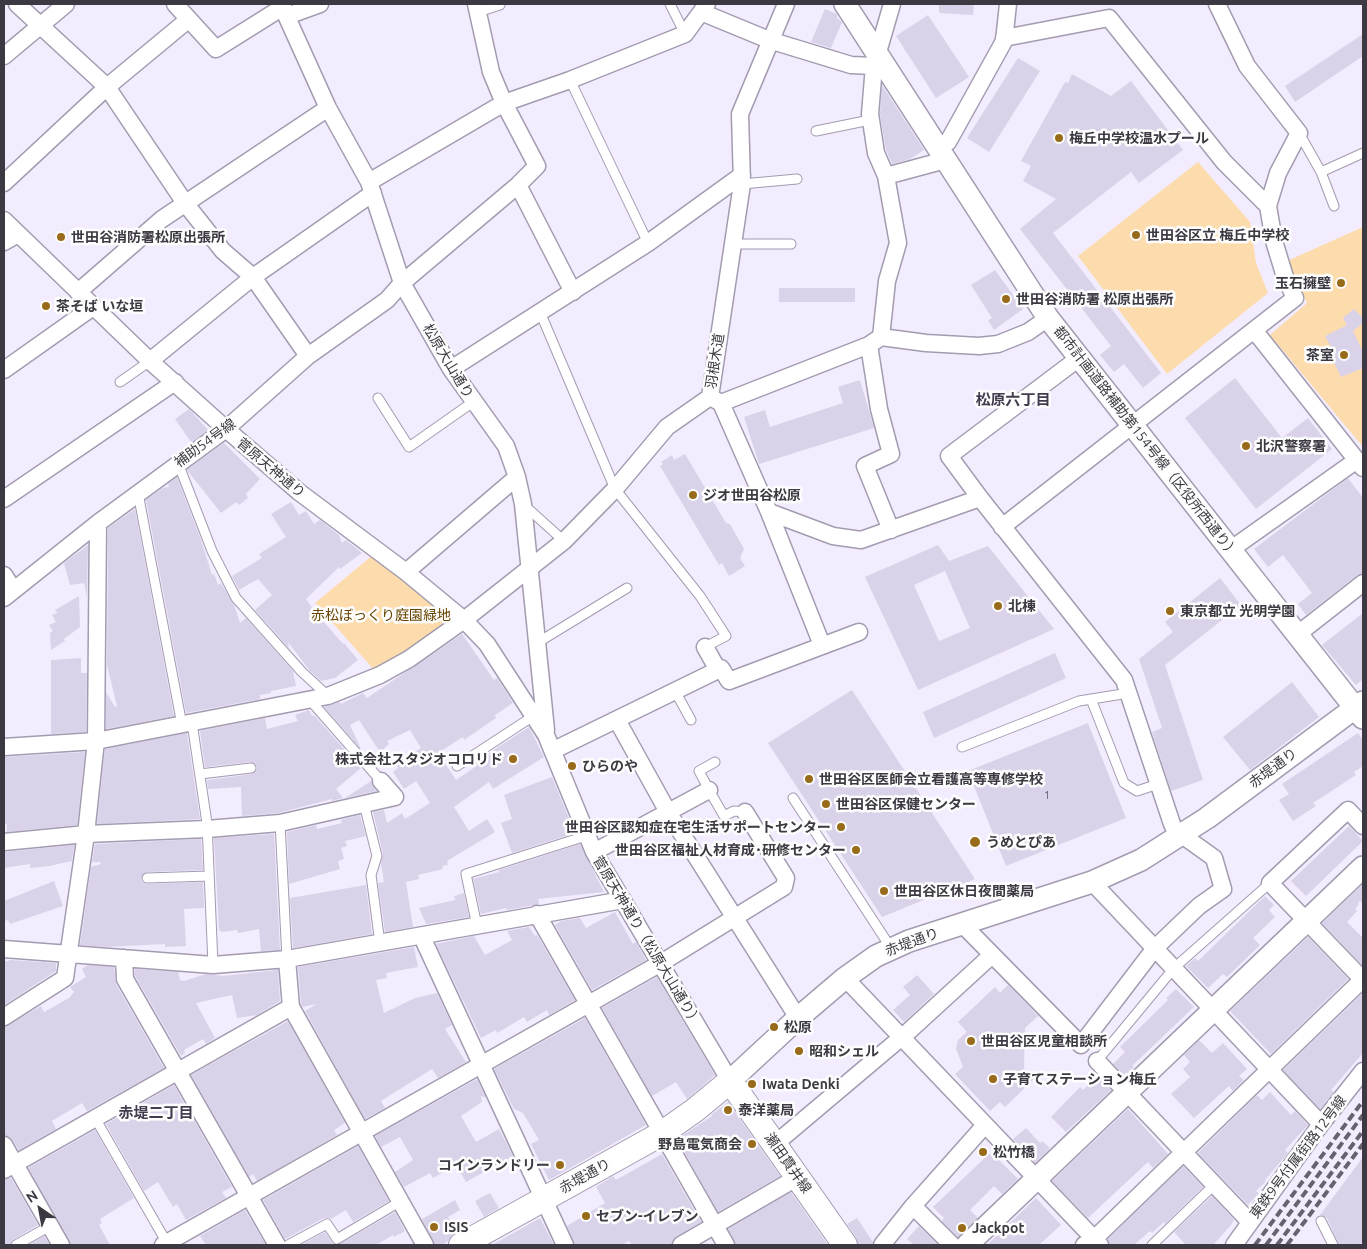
<!DOCTYPE html>
<meta charset="utf-8">
<style>
body{margin:0}
#map{position:relative;width:1367px;height:1249px;overflow:hidden;background:#f3ecfe;font-family:Ubuntu,sans-serif}
canvas{display:block}
.frame{position:absolute;inset:0;border:5px solid #3d3942;pointer-events:none}
.north{position:absolute;left:15px;top:1184px;width:50px;height:50px;-webkit-text-stroke:4px #fdfdfd;paint-order:stroke;rotate:327deg;font-size:14px;font-weight:700;line-height:20px;text-align:center;color:#3d3942}
.north::after{content:'';display:block;margin:auto;width:18px;height:22px;background:#3d3942;clip-path:polygon(50% 0,100% 100%,50% 72%,0 100%)}
</style>
<div id="map">
<canvas width="1367" height="1249"></canvas>
<div class="frame"></div>
<div class="north">N</div>
</div>
<script>
const g = document.querySelector('canvas').getContext('2d');
g.lineJoin = 'round';
function fill(path, color) { g.fillStyle = color; g.fill(path, 'evenodd'); }
const poly = rows => new Path2D(rows.map(r => 'M' + r).join(''));
function stroke(path, color, width, dash) { g.strokeStyle = color; g.lineWidth = width; g.lineCap = dash ? 'butt' : 'round'; g.setLineDash(dash || []); g.stroke(path); }
function drawText(font, color, halo, rows, align = 'center') {
  g.font = font + ' Ubuntu,"Noto Sans JP",sans-serif'; g.lineWidth = 5; g.setLineDash([]); g.textBaseline = 'middle'; g.strokeStyle = halo; g.fillStyle = color; for (const [text, x, y, turn = 0] of rows) {
    g.save(); g.translate(x, y); g.rotate((+turn || 0) * Math.PI / 180); g.textAlign = isNaN(turn) ? turn : align; if (halo) g.strokeText(text, 0, 0); g.fillText(text, 0, 0); g.restore();
  }
}
fill(poly([
 [1198,162,1250,222,1256,263,1268,293,1167,374,1078,256],
 [1363,227,1363,447,1270,335,1307,303,1287,261],
 [374,554,447,613,447,622,376,672,315,603]
]), '#fcdcac');
fill(poly([
 [939,4,974,4,973,15,939,13],
 [825,9,837,14,837,18,842,22,831,48,811,42],
 [928,15,969,77,936,98,896,36],
 [1363,34,1363,56,1295,102,1285,86],
 [1018,58,1040,71,989,152,967,138],
 [1072,74,1111,96,1131,81,1183,150,1139,183,1131,172,1053,233,1161,373,1143,388,1124,364,1114,372,1100,355,1111,346,1020,229,1056,199,1023,181,1031,166,1021,161,1065,82,1068,83],
 [882,85,924,150,910,159,892,164,886,150,880,114],
 [995,270,1023,309,994,330,988,320,992,318,971,285],
 [779,288,855,288,855,302,779,302],
 [1354,309,1363,318,1363,323,1353,331,1363,352,1363,368,1341,377,1327,349,1331,347,1325,336,1347,325,1343,318],
 [1235,378,1282,438,1308,418,1332,449,1256,509,1185,418],
 [860,380,874,428,759,464,744,417,765,410,770,427,843,403,838,387],
 [189,409,208,430,191,442,175,419],
 [224,443,260,479,246,494,248,498,239,505,236,502,221,513,187,470],
 [685,454,726,523,730,524,744,549,740,558,745,566,729,576,722,563,719,565,660,466,663,464,661,462,672,455,674,460],
 [177,477,201,540,212,575,214,574,218,585,221,583,234,605,240,623,246,618,293,671,296,686,271,691,271,693,260,695,260,699,186,713,146,500,163,488,169,487,168,484],
 [1348,478,1363,498,1363,573,1357,575,1306,615,1298,604,1312,593,1283,555,1268,567,1254,549],
 [291,502,299,515,306,511,314,524,320,520,339,535,342,543,346,540,362,553,340,569,339,567,306,599,323,623,324,622,343,644,344,643,358,660,335,678,321,681,310,671,288,642,289,648,255,610,272,595,258,579,239,590,232,576,262,558,259,554,286,537,271,514],
 [135,509,174,716,106,729,106,692,115,707,117,706,107,665,108,528],
 [88,545,87,597,84,583,70,585,64,563],
 [938,545,949,561,988,546,1054,629,918,690,865,577],
 [945,571,970,628,939,641,914,585],
 [1220,578,1241,605,1165,665,1203,780,1171,791,1152,732,1162,728,1139,659,1173,632,1165,622],
 [79,596,80,627,64,639,65,641,51,650,50,633,53,631,49,625,56,622,52,615,57,613,55,610],
 [1363,613,1363,679,1356,685,1322,645],
 [462,634,494,680,497,678,513,703,495,715,496,718,464,740,463,737,438,753,456,780,478,765,475,762,529,727,544,757,493,789,489,782,454,807,469,831,487,819,495,832,447,861,448,865,442,866,443,869,418,875,419,879,406,882,413,927,385,932,378,883,384,882,381,863,383,854,373,812,384,810,387,823,402,813,405,819,430,803,416,781,404,789,393,772,398,768,396,764,421,748,410,730,387,741,389,744,380,752,359,720,350,725,361,749,324,707,340,702,341,704,363,693,367,698],
 [1055,653,1066,678,934,738,923,712],
 [81,658,81,673,87,673,86,732,51,734,51,660],
 [1292,682,1319,717,1250,770,1223,737],
 [852,690,975,879,882,917,768,743],
 [309,710,312,716,314,715,361,768,336,789,343,798,332,801,332,799,278,813,242,816,241,787,208,789,207,780,252,774,256,771,257,767,250,762,205,767,200,731,265,718,267,729,298,721,295,715],
 [1088,723,1126,818,1006,866,968,771],
 [187,733,200,819,97,824,105,749],
 [1358,733,1363,740,1363,766,1354,772,1356,775,1313,803,1316,806,1293,821,1279,800,1289,794,1282,784],
 [85,752,77,825,7,832,7,824,4,825,4,757],
 [552,777,575,833,512,853,501,823,512,819,504,795],
 [371,781,376,791,345,798],
 [360,815,366,836,345,841,347,846,341,848,344,859,338,861,340,869,289,884,287,832,316,825,317,829,342,823,341,820],
 [1349,826,1363,841,1306,896,1291,881],
 [274,834,280,950,261,951,259,929,238,933,237,930,222,932,219,930,214,838],
 [201,839,203,870,147,872,141,878,142,882,147,884,203,882,204,908,184,909,186,946,165,947,165,944,107,947,80,945,91,867,101,864,100,862,92,862,95,844],
 [580,844,604,892,538,899,539,904,507,910,506,908,481,914,473,879,499,872,499,870],
 [74,845,72,861,49,866,30,868,30,864,4,868,4,852],
 [54,881,63,906,10,924,8,920,4,921,4,901],
 [1363,884,1363,904,1360,901,1358,903,1359,904,1355,909,1357,911,1347,922,1363,938,1363,966,1322,923],
 [366,885,372,934,293,948,290,898],
 [464,893,469,917,426,924,419,908,455,900,454,896],
 [1265,896,1274,905,1269,910,1275,917,1253,938,1260,945,1227,977,1223,974,1208,988,1186,966,1195,958,1198,961],
 [615,912,633,944,636,942,646,960,592,990,555,925,561,921,580,918,586,928],
 [529,927,535,936,537,935,575,1000,549,1015,547,1010,527,1022,524,1017,497,1033,496,1030,481,1038,436,944,474,936,485,955,512,940,507,931],
 [1308,937,1348,979,1271,1054,1230,1011],
 [414,947,418,967,386,973,387,978,376,980,384,1013,415,998,437,993,452,1025,445,1029,466,1062,438,1078,432,1069,381,1101,385,1108,365,1119,305,1011,317,1004,302,1007,301,1004,298,967],
 [11,960,56,963,56,971,4,1005,4,962],
 [88,965,114,967,116,984,164,1068,87,1111,82,1103,52,1121,56,1129,19,1150,12,1140,4,1135,4,1027,41,1006,44,1012,69,998,74,992,70,987,86,977,82,969],
 [135,969,178,972,180,980,184,981,206,974,223,976,278,970,280,1001,257,1015,237,1018,232,995,196,1003,215,1038,206,1044,203,1039,184,1050,185,1053,181,1056,135,976],
 [917,975,934,994,904,1022,893,1010,910,995,903,987],
 [657,977,715,1075,687,1099,676,1082,652,1096,602,1008],
 [1008,985,1038,1016,1025,1028,1024,1068,1034,1079,1005,1107,1000,1102,990,1111,955,1074,963,1067,956,1049,958,1040,967,1032,958,1022,995,987,1000,993],
 [1176,989,1194,1007,1132,1066,1134,1067,1125,1076,1113,1064,1125,1052,1120,1047,1168,1000,1166,998],
 [1363,993,1363,1053,1331,1090,1334,1092,1320,1109,1283,1070],
 [585,1018,646,1125,549,1180,531,1144,539,1140,523,1113,514,1109,494,1069],
 [288,1021,345,1123,334,1130,337,1135,257,1181,253,1174,249,1177,191,1075],
 [1199,1040,1212,1053,1223,1043,1247,1069,1239,1076,1244,1080,1233,1091,1229,1086,1194,1118,1171,1094,1190,1077,1183,1069,1190,1062,1184,1055],
 [1097,1076,1111,1090,1066,1132,1051,1117,1080,1087,1083,1090],
 [477,1079,486,1098,481,1096,482,1102,461,1116,476,1142,499,1129,513,1156,466,1182,456,1165,433,1178,430,1173,404,1187,395,1172,413,1160,400,1137,381,1147,375,1136],
 [174,1085,232,1187,222,1192,226,1198,186,1220,177,1204,173,1207,158,1182,144,1191,106,1124],
 [1270,1092,1291,1115,1295,1111,1308,1125,1285,1150,1288,1153,1265,1180,1266,1181,1256,1191,1259,1193,1248,1205,1198,1153,1257,1095,1262,1100],
 [728,1102,780,1176,718,1212,677,1139,712,1116,711,1115],
 [1128,1109,1168,1154,1153,1168,1148,1162,1088,1218,1052,1181],
 [1026,1128,1040,1143,1042,1141,1050,1148,1035,1163,1013,1139],
 [95,1130,134,1198,100,1219,102,1223,99,1225,110,1245,71,1245,28,1168],
 [358,1146,389,1201,353,1222,346,1210,331,1219,324,1218,285,1239,263,1200],
 [999,1153,1005,1160,998,1159,1018,1179,1002,1194,994,1186,970,1210,978,1218,958,1237,942,1221,944,1218,933,1207,989,1154,996,1156],
 [662,1154,701,1222,676,1237,671,1245,632,1245,629,1241,622,1245,575,1245,567,1226,605,1203,596,1187,613,1176,616,1180],
 [1363,1157,1363,1242,1358,1245,1339,1245,1327,1218,1320,1215],
 [1183,1166,1203,1187,1165,1224,1164,1222,1152,1233,1150,1231,1134,1245,1110,1245,1108,1239],
 [11,1178,38,1225,13,1240,10,1245,4,1245,4,1180],
 [791,1192,828,1245,736,1245,728,1229],
 [490,1193,499,1208,484,1217,475,1201],
 [1212,1196,1234,1220,1231,1225,1213,1245,1186,1245,1174,1232],
 [1036,1198,1061,1225,1039,1245,987,1245],
 [455,1200,460,1210,448,1217,457,1232,448,1241,442,1245,435,1245,422,1219],
 [245,1210,266,1245,206,1245,200,1236],
 [395,1212,405,1231,394,1237,393,1235,376,1245,338,1245],
 [540,1218,554,1245,492,1245],
 [857,1218,873,1242,872,1245,858,1245,856,1237,847,1224],
 [919,1226,938,1245,914,1245,907,1239],
 [325,1232,334,1245,301,1245],
 [44,1236,50,1245,28,1245]
]), '#dad2e8');
const service = poly([
 [670,4,685,34],
 [478,12,500,5],
 [570,80,648,243],
 [816,131,870,120],
 [1299,133,1321,172,1334,206],
 [1321,172,1363,153],
 [742,184,797,179],
 [733,244,791,244],
 [540,312,615,489,700,596,726,636,705,647],
 [120,382,150,361],
 [378,398,409,447,473,402],
 [178,463,212,551,236,598,302,672,328,696],
 [138,493,182,725],
 [523,504,564,541],
 [537,643,627,588],
 [675,691,691,720],
 [1091,699,1124,783,1137,791,1158,784],
 [310,700,381,781],
 [192,723,207,823,213,965],
 [962,747,1079,701,1129,693],
 [715,762,699,771,709,790,724,816,734,811,745,812],
 [457,766,535,715],
 [200,774,251,768],
 [793,798,891,948],
 [364,804,377,856,371,875,380,944],
 [280,823,287,959],
 [147,878,209,876],
 [477,926,466,874,586,836],
 [1097,1061,1174,968,1270,883],
 [95,1118,167,1243],
 [1321,1221,1333,1245],
 [16,1245,50,1226],
 [288,1245,327,1224,337,1239,401,1201],
 [1152,1245,1214,1185]
]);
const minor = poly([
 [17,4,107,87,185,203,223,251,253,277,308,356],
 [175,4,216,49,283,7],
 [281,4,328,108,369,182,402,283,451,369,506,446,517,477,523,504,546,730],
 [701,12,769,40,851,65,874,66],
 [287,16,320,4],
 [1004,38,1109,18,1224,162,1268,206],
 [4,56,66,4],
 [938,148,948,142,1004,41,1008,4],
 [886,176,938,162,945,158],
 [369,182,504,103,570,80,685,34,707,4],
 [4,183,107,87,189,19],
 [518,185,573,292],
 [4,220,150,361,226,429,299,492,406,572,464,620,487,644,546,735,594,852,730,1081],
 [4,242,18,234],
 [78,292,162,219,328,108],
 [1254,330,1363,468],
 [881,337,887,281,898,243,886,176,876,153,870,114,874,66,892,4],
 [869,345,879,409,891,454,865,466,891,530],
 [150,361,253,277,373,193],
 [451,369,648,243,742,175],
 [4,370,93,307],
 [712,398,721,403,769,512,822,645],
 [721,403,869,345,881,337,926,343,979,346,998,344,1028,332,1048,318],
 [4,499,175,382],
 [769,512,833,536,861,540,980,498],
 [1002,527,1295,298,1285,277,1274,241,1268,206,1278,173,1299,133,1247,66,1217,4],
 [1230,550,1357,460],
 [406,572,517,477],
 [4,575,13,589],
 [4,598,98,523,226,429,308,356,387,300,402,283,518,185,537,166,504,103,491,72,476,4],
 [1298,634,1363,583],
 [705,647,718,670,721,668,729,681,859,632],
 [617,720,668,812,798,1018],
 [4,747,96,741,328,696,380,675,409,659,464,620,564,541,615,489,667,427,710,397,742,184,740,114,786,4],
 [554,750,718,670],
 [1363,826,1348,810,1270,883,1363,980],
 [4,842,86,834,207,829,280,823,395,797,381,781],
 [594,852,709,790],
 [1092,882,1321,1124],
 [537,914,726,1245],
 [963,925,1081,1045,1155,948,1199,906,1223,889,1214,858,1175,830,1172,824,1124,680,980,498,949,456,1079,358],
 [422,937,565,1245],
 [4,949,213,965,287,959,623,900],
 [124,958,125,979,277,1245],
 [287,959,291,1007,425,1245],
 [845,978,1100,1245],
 [4,1017,65,978,86,834,96,741,98,523],
 [1097,1061,1250,1222],
 [775,1144,909,1031,992,955],
 [4,1145,61,1245],
 [4,1170,291,1007],
 [913,1206,952,1245],
 [163,1245,661,963,784,887,786,878,745,812],
 [681,1245,798,1177],
 [882,1245,913,1206,985,1125],
 [1084,1245,1094,1239,1363,979],
 [1234,1245,1321,1124,1363,1071]
]);
const tertiary = poly([
 [845,4,1048,318,1363,718],
 [730,1081,798,1018,845,978,876,956,909,941,1092,882,1141,860,1207,818,1363,702],
 [967,1245,1363,867]
]);
const secondary = poly([
 [461,1245,661,1134,695,1110,730,1081,845,1245]
]);
stroke(service, '#a39bb0', 11);
stroke(minor, '#a39bb0', 19);
stroke(tertiary, '#a39bb0', 24);
stroke(secondary, '#a39bb0', 26);
stroke(service, '#fff', 9);
stroke(minor, '#fff', 16);
stroke(tertiary, '#fff', 21);
stroke(secondary, '#fff', 24);
stroke(poly([
 [1255,1245,1363,1101],
 [1266,1245,1363,1115],
 [1277,1245,1363,1131],
 [1287,1245,1363,1144]
]), '#67636e', 4, [8, 4]);
for (const [x, y, r, color] of [
 [1059,138,5,"#976b19"],
 [1136,235,5,"#976b19"],
 [61,237,5,"#976b19"],
 [1341,283,5,"#976b19"],
 [1006,299,5,"#976b19"],
 [46,306,5,"#976b19"],
 [1344,355,5,"#976b19"],
 [1246,446,5,"#976b19"],
 [693,495,5,"#976b19"],
 [998,606,5,"#976b19"],
 [1170,611,5,"#976b19"],
 [513,759,5,"#976b19"],
 [572,766,5,"#976b19"],
 [809,779,5,"#976b19"],
 [826,804,5,"#976b19"],
 [841,827,5,"#976b19"],
 [975,842,6,"#976b19"],
 [856,850,5,"#976b19"],
 [884,891,5,"#976b19"],
 [774,1027,5,"#976b19"],
 [971,1041,5,"#976b19"],
 [799,1051,5,"#976b19"],
 [993,1079,5,"#976b19"],
 [752,1084,5,"#976b19"],
 [728,1110,5,"#976b19"],
 [752,1144,5,"#976b19"],
 [983,1152,5,"#976b19"],
 [560,1165,5,"#976b19"],
 [586,1216,5,"#976b19"],
 [434,1227,5,"#976b19"],
 [962,1228,5,"#976b19"]
]) { const dot = new Path2D(); dot.arc(x, y, r, 0, 2 * Math.PI); g.fillStyle = color; g.fill(dot); stroke(dot, '#fdfdfd', 2); }
drawText('11px', '#645f6c', null, [
 ["1",1047,795]
]);
drawText('bold 14px', '#3d3942', '#fdfdfd', [
 ["梅丘中学校温水プール",1069,138],
 ["世田谷区立 梅丘中学校",1146,235],
 ["世田谷消防署松原出張所",71,237],
 ["玉石擁壁",1331,283,"right"],
 ["世田谷消防署 松原出張所",1016,299],
 ["茶そば いな垣",56,306],
 ["茶室",1334,355,"right"],
 ["北沢警察署",1256,446],
 ["ジオ世田谷松原",703,495],
 ["北棟",1008,606],
 ["東京都立 光明学園",1180,611],
 ["株式会社スタジオコロリド",503,759,"right"],
 ["ひらのや",582,766],
 ["世田谷区医師会立看護高等専修学校",819,779],
 ["世田谷区保健センター",836,804],
 ["世田谷区認知症在宅生活サポートセンター",831,827,"right"],
 ["うめとぴあ",986,842],
 ["世田谷区福祉人材育成･研修センター",846,850,"right"],
 ["世田谷区休日夜間薬局",894,891],
 ["松原",784,1027],
 ["世田谷区児童相談所",981,1041],
 ["昭和シェル",809,1051],
 ["子育てステーション梅丘",1003,1079],
 ["Iwata Denki",762,1084],
 ["泰洋薬局",738,1110],
 ["野島電気商会",742,1144,"right"],
 ["松竹橋",993,1152],
 ["コインランドリー",550,1165,"right"],
 ["セブン-イレブン",596,1216],
 ["ISIS",444,1227],
 ["Jackpot",972,1228]
], 'left');
drawText('14px', '#3d3942', '#fdfdfd', [
 ["松原大山通り",448,361,59],
 ["羽根木道",715,361,-81],
 ["都市計画道路補助第154号線（区役所西通り）",1146,442,52],
 ["補助54号線",205,443,-36],
 ["菅原天神通り",271,468,40],
 ["赤堤通り",1273,768,-37],
 ["菅原天神通り（松原大山通り）",647,941,59],
 ["赤堤通り",912,942,-20],
 ["東鉄9号付属街路12号線",1298,1157,-53],
 ["瀬田貫井線",788,1163,55],
 ["赤堤通り",585,1176,-29]
]);
drawText('14px', '#674500', '#fdfdfd', [
 ["赤松ぼっくり庭園緑地",381,615]
]);
drawText('bold 15px', '#433c4e', '#fdfdfd', [
 ["松原六丁目",1013,400],
 ["赤堤二丁目",156,1113]
]);
</script>
